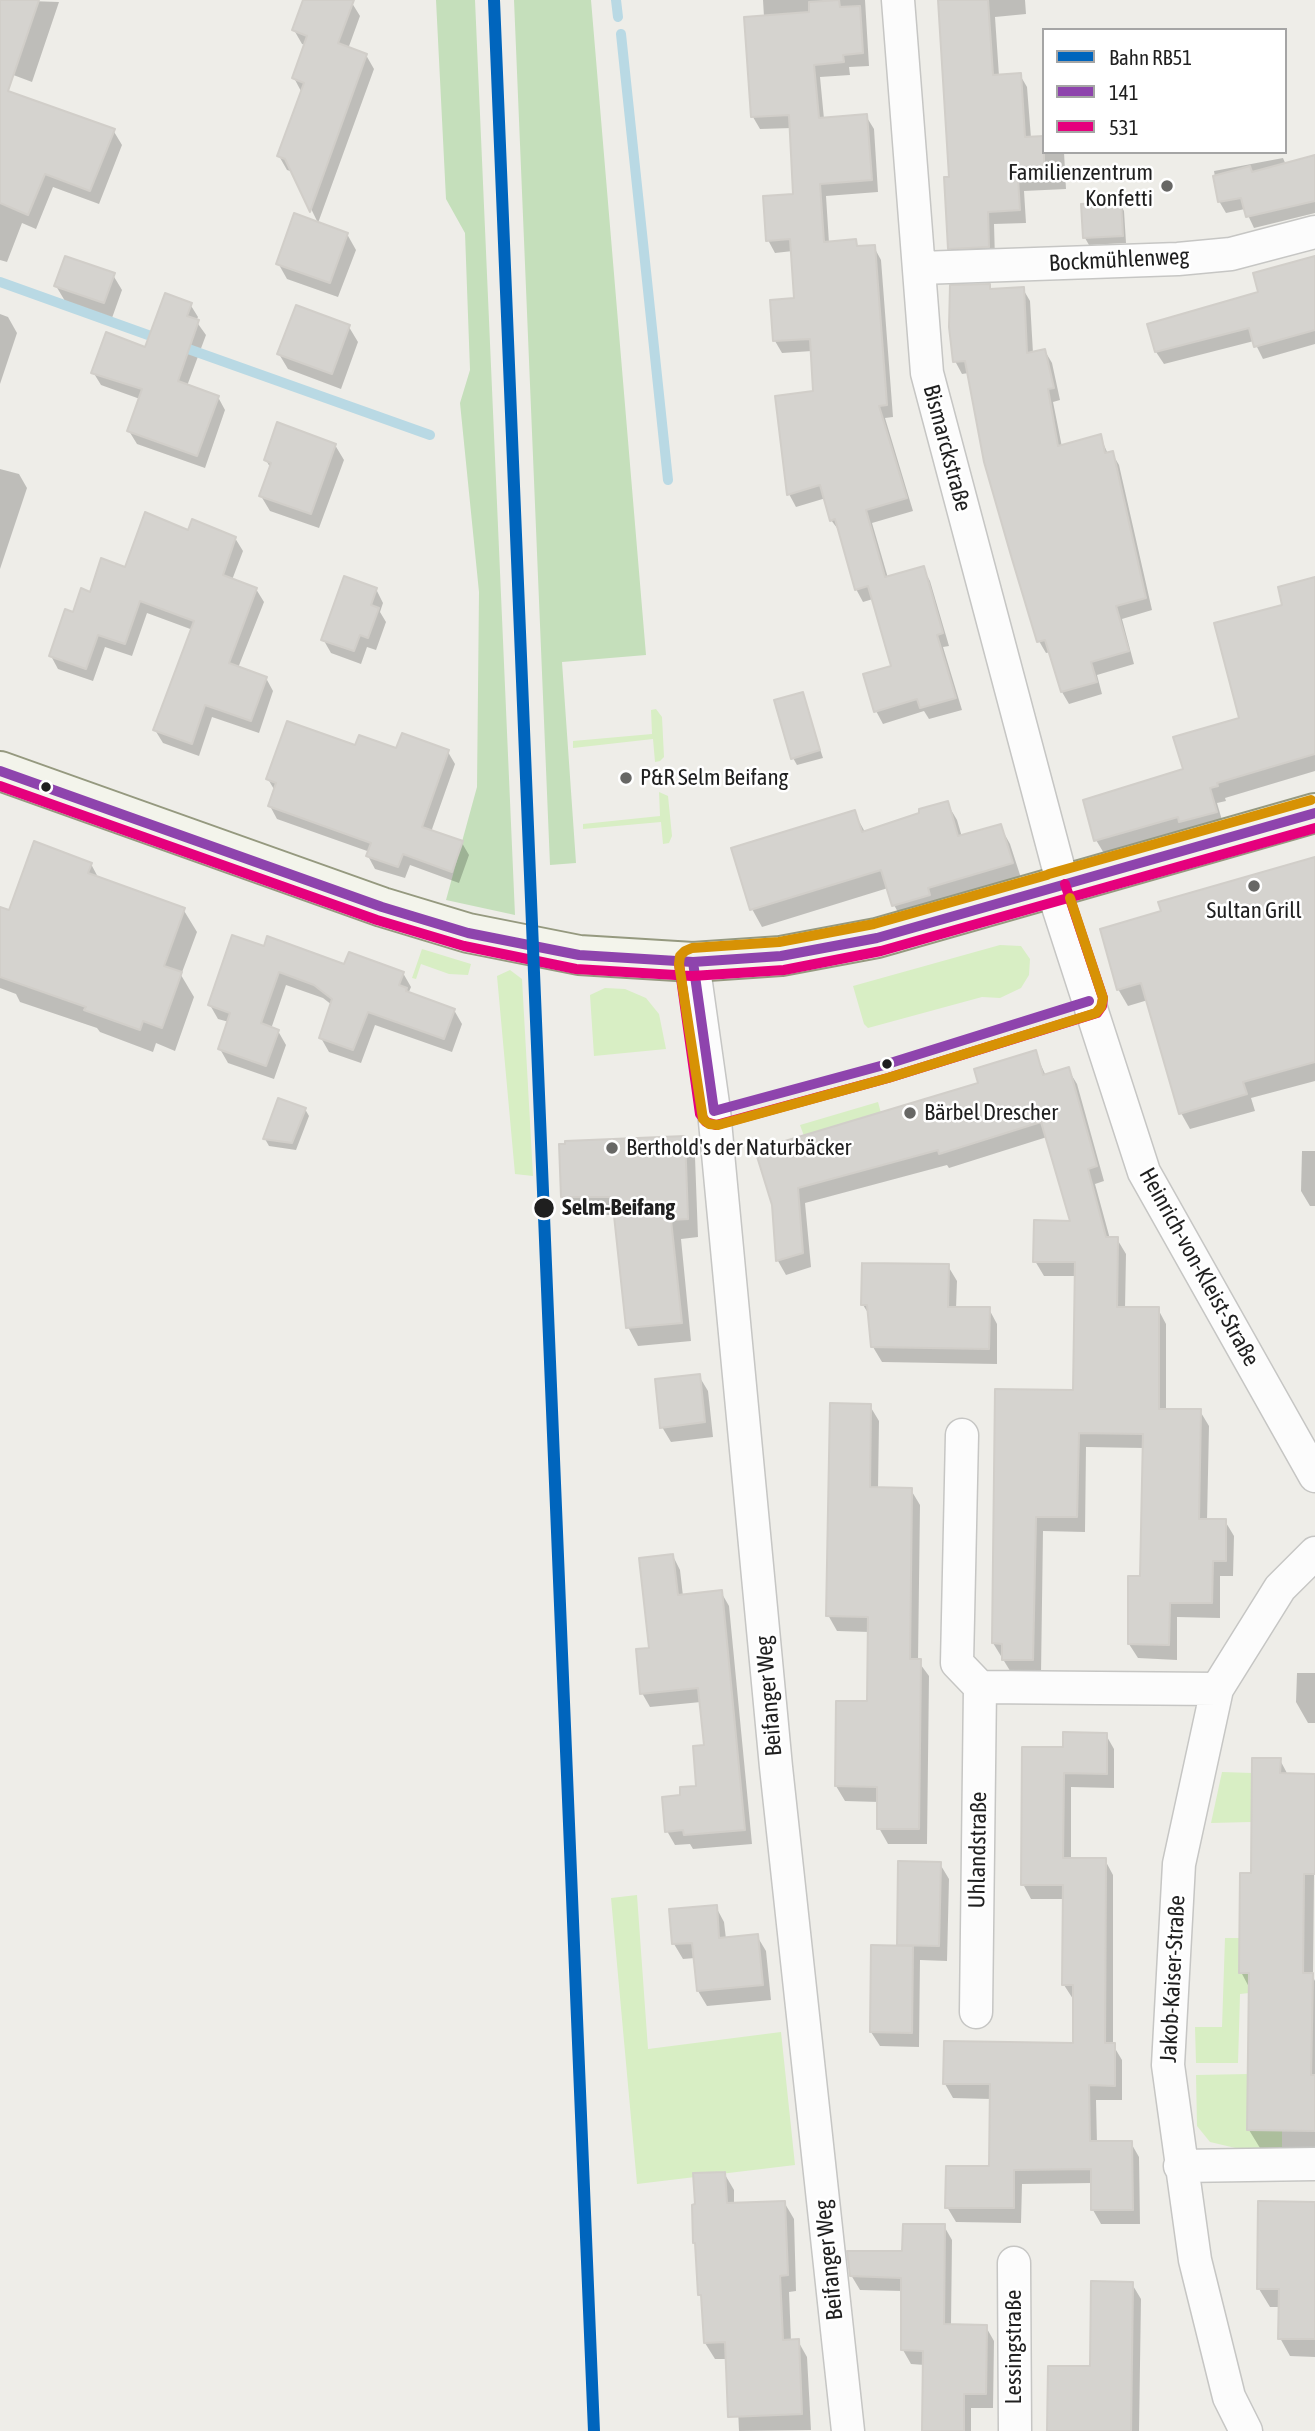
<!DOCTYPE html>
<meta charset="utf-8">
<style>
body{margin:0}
#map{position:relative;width:1315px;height:2431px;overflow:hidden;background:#eeede8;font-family:"Asap Condensed",sans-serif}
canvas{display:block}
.legend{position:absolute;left:1042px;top:28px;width:245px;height:126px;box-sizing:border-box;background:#fff;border:2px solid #a5a5a5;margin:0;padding:9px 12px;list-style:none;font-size:21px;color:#1f1f1f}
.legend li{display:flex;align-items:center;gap:14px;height:35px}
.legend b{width:35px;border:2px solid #a5a5a5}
</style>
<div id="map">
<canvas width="1315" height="2431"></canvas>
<ul class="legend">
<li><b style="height:9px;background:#0065bd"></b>Bahn RB51</li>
<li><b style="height:9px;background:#8e44ad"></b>141</li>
<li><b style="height:9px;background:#e5007d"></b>531</li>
</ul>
</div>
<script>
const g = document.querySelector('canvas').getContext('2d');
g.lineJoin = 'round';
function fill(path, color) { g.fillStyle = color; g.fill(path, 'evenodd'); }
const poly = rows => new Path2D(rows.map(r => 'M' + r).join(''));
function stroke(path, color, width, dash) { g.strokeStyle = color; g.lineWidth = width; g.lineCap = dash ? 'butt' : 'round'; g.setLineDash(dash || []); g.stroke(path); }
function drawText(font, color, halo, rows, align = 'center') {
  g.font = font + ' "Asap Condensed",sans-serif'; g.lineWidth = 5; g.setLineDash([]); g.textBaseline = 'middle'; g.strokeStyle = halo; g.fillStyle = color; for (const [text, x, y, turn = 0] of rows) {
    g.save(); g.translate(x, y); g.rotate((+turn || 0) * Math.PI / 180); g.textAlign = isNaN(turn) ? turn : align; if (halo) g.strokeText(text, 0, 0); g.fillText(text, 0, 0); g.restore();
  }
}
fill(poly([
 [656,709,662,717,664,757,660,761,655,762,653,739,573,748,573,741,652,734,651,710],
 [659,792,668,796,672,836,669,843,663,844,661,822,583,829,583,824,660,816],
 [1000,945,1021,946,1030,959,1029,975,1021,988,1000,998,982,997,868,1028,864,1024,853,986],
 [422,949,471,964,468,975,449,974,421,964,416,979,412,978],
 [510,970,522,979,533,1176,515,1174,497,976],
 [605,988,625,989,646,998,659,1014,666,1049,594,1056,590,995],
 [878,1102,881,1113,804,1136,800,1125],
 [1222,1772,1252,1773,1251,1822,1211,1823],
 [637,1895,648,2049,781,2032,795,2165,637,2184,611,1898],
 [1225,1938,1239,1938,1239,1972,1249,1973,1249,1993,1240,1994,1238,2063,1196,2063,1195,2027,1222,2027],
 [1248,2074,1247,2130,1282,2131,1282,2150,1244,2150,1210,2142,1197,2126,1196,2075]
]), '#d8eec4');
fill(poly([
 [436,0,475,0,515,915,446,900,477,787,479,592,460,403,470,370,465,233,446,199],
 [514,0,591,0,646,655,562,662,576,863,550,865]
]), '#c5dfbb');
fill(poly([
 [0,0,59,2,32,82,0,70],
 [305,0,344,0,352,3,360,16,348,49,366,55,374,69,318,223,293,172,287,170,279,156,302,93,294,78,305,45,302,44,294,30],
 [763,0,865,0,869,66,849,67,850,75,820,77,824,119,866,116,874,129,878,192,826,196,829,243,855,241,859,248,874,247,881,260,893,417,885,418,913,511,872,523,888,578,923,568,930,581,949,646,943,647,962,710,929,719,924,711,883,724,876,711,893,667,873,599,863,602,856,589,840,532,831,520,826,498,796,507,789,494,815,392,812,351,782,353,775,341,796,300,793,251,775,253,768,240,794,195,792,128,760,129,753,117,764,17],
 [938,0,1025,0,1026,14,995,17,999,76,1020,75,1027,87,1031,138,1044,152,1064,152,1066,189,1024,191,1026,223,994,224,995,259,957,261,950,248,951,179,940,11],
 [113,130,122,145,99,204,53,187,36,229,22,223,7,262,0,260,0,136],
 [1315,157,1315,213,1254,228,1245,209,1226,213,1219,201,1214,171,1283,158,1286,165],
 [1120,204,1124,211,1126,243,1089,245,1085,238],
 [347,234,356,250,338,297,287,279,278,263],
 [1315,258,1315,344,1263,359,1254,341,1164,364,1156,352,1149,325,1260,293],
 [113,275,122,290,112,318,65,301,56,286],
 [989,286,991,290,1023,289,1030,301,1033,353,1045,351,1052,363,1060,400,1053,402,1062,447,1100,436,1108,454,1112,453,1119,465,1152,610,1122,619,1134,664,1097,675,1102,694,1069,704,1062,692,1051,652,1046,653,1039,641,969,373,962,374,955,361],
 [190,304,198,317,196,321,206,335,187,386,218,397,225,410,205,468,137,444,129,431,140,399,101,385,93,372,146,349],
 [0,314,8,317,17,333,0,384],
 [349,327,358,342,341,389,288,369,279,354],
 [335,445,344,460,319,528,270,511,261,496,271,469,266,460],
 [0,469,19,474,27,488,0,569],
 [189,532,235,538,243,551,232,580,256,589,264,602,238,668,266,678,273,691,259,733,212,717,199,756,163,743,155,730,193,630,147,613,132,656,105,647,93,681,58,669,51,656,74,614,91,594,126,569],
 [1315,581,1315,771,1225,798,1226,801,1217,803,1224,827,1105,855,1096,840,1185,770,1241,719,1285,606],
 [376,589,383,603,380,612,386,622,376,650,367,647,361,664,331,653,323,639],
 [802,694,823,758,797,765,793,758],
 [357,747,448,752,455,764,431,832,462,843,469,855,459,883,410,865,405,878,375,869,368,856,370,852,277,819,270,806,275,791,268,779],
 [947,803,957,820,962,837,1000,826,1010,844,1022,881,904,923,894,905,888,888,762,927,752,909,854,812,865,832,922,814],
 [1315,859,1315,1081,1251,1098,1255,1111,1190,1129,1181,1113,1148,1000,1128,1006,1118,989,1163,912],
 [91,864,99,879,183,909,197,932,181,975,194,997,175,1051,156,1043,153,1052,100,1032,97,1028,20,1002,16,994,0,988,0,909,10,913],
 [265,948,345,966,403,973,411,987,408,994,454,1010,462,1024,452,1052,375,1025,361,1063,329,1052,321,1038,332,1005,323,998,286,985,271,1029,278,1031,286,1045,274,1079,228,1063,220,1049,229,1022,218,1019,210,1005],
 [1035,1052,1046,1076,1068,1069,1077,1084,1104,1181,1095,1184,1110,1239,1117,1239,1126,1254,1125,1309,1158,1309,1166,1324,1166,1410,1200,1411,1209,1426,1207,1521,1225,1521,1234,1536,1233,1576,1220,1576,1220,1618,1177,1617,1177,1660,1138,1658,1129,1644,1141,1577,1144,1448,1086,1447,1085,1532,1043,1531,1041,1674,1012,1674,993,1643,1074,1392,1076,1276,1044,1276,1035,1261,1073,1223,1047,1137,949,1168,947,1165,805,1203,811,1267,786,1275,778,1261,773,1205,757,1151,980,1084],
 [305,1109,309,1116,296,1150,269,1146,265,1139],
 [684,1138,695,1157,698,1237,681,1239,691,1341,638,1346,628,1327,616,1215,574,1215,563,1197],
 [1302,1151,1315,1151,1315,1206,1310,1206,1301,1191],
 [864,1265,948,1266,957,1281,956,1309,989,1309,997,1324,997,1364,882,1362,873,1347,870,1316,863,1305],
 [699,1376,708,1391,713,1437,671,1442,662,1427],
 [870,1406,879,1421,878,1489,911,1490,920,1505,918,1661,929,1676,927,1844,888,1844,879,1828,879,1802,845,1801,836,1786,869,1703,870,1632,837,1631,828,1615],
 [673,1556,680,1570,683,1596,721,1592,729,1606,752,1844,693,1849,690,1844,675,1845,667,1831,682,1797,698,1788,706,1746,701,1702,650,1707,642,1693],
 [1297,1673,1315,1673,1315,1723,1308,1723,1296,1702],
 [1106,1735,1114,1749,1114,1788,1071,1787,1071,1860,1105,1860,1113,1875,1113,2045,1122,2060,1122,2100,1096,2100,1097,2143,1131,2143,1139,2157,1140,2224,1101,2224,1093,2210,1093,2183,1022,2184,1021,2223,956,2222,947,2207,991,2168,991,2099,953,2098,945,2084,1075,2045,1075,1999,1073,1999,1064,1985,1065,1899,1031,1899,1023,1884,1065,1749],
 [1280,1760,1288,1775,1315,1776,1313,1977,1315,1981,1315,2149,1260,2148,1249,2130,1250,1989,1241,1972,1252,1875],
 [940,1864,949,1879,947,1961,920,1960,919,2047,880,2046,871,2032,900,1947,899,1945],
 [716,1907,724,1922,726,1939,757,1936,766,1951,771,2000,707,2006,698,1991,695,1958,683,1959,674,1944],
 [724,2173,734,2190,734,2204,784,2202,794,2219,796,2291,789,2292,791,2341,798,2341,807,2357,811,2430,739,2431,737,2387,727,2359,715,2359,705,2343,704,2302,700,2295],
 [1260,2203,1315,2203,1315,2357,1290,2356,1280,2338,1280,2307,1270,2307,1259,2289],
 [944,2226,952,2240,951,2326,986,2327,994,2341,993,2408,971,2408,971,2431,924,2431,925,2365,911,2364,903,2350,903,2291,860,2290,851,2275,904,2253],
 [1132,2284,1141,2299,1139,2431,1049,2431,1092,2368]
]), '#0003');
stroke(poly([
 [616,0,618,17],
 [621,34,668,480],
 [0,282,162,340],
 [177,345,430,435]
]), '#b9d9e4', 10);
const building = poly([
 [0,0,39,0,8,91,115,129,90,191,45,174,28,215,0,203,0,0],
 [303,0,354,0,338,43,367,54,310,212,285,159,277,156,304,83,292,78,307,36,292,30,303,0],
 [839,0,840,7,860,6,863,53,843,55,844,62,814,65,819,118,867,114,872,180,820,184,824,242,856,239,857,246,875,245,887,405,879,406,907,498,866,510,885,577,924,566,943,633,937,635,956,698,920,708,917,699,874,712,863,674,891,666,868,586,855,590,835,519,830,521,820,485,787,495,775,396,813,391,810,339,773,341,770,300,794,298,790,239,766,241,763,196,793,194,789,115,751,117,744,17,809,12,809,2,839,0],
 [938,0,988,0,993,75,1021,73,1025,137,1044,136,1044,177,1018,179,1020,210,988,212,989,247,948,249,944,177,949,177,938,0],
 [1315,155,1315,201,1246,217,1241,198,1218,202,1213,176,1250,166,1252,172,1315,155],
 [1121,202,1123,236,1083,238,1081,204,1121,202],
 [294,213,348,233,330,283,276,264,294,213],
 [65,256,115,273,104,303,54,286,65,256],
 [1315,256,1315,330,1254,347,1249,328,1155,352,1147,324,1258,292,1253,273,1315,256],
 [990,284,990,289,1024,287,1027,353,1045,349,1054,388,1048,389,1058,446,1101,434,1105,453,1113,451,1146,598,1116,606,1129,651,1091,662,1097,682,1061,692,1045,640,1037,642,1012,559,984,462,965,361,953,362,949,327,950,285,990,284],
 [165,293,192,303,187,316,199,320,178,381,219,396,197,456,127,431,142,389,91,373,106,332,145,347,165,293],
 [296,305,350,325,332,374,277,354,296,305],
 [277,422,336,444,311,514,259,496,271,463,264,460,277,422],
 [145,512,188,530,192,519,236,537,223,575,257,588,229,663,267,677,251,721,205,705,192,744,153,730,194,621,140,601,125,644,98,635,86,669,49,656,65,609,73,612,81,588,90,592,101,558,125,567,145,512],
 [344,576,377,588,371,605,379,608,368,638,360,635,354,651,321,640,344,576],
 [1315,577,1315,754,1217,783,1218,786,1210,788,1217,812,1179,822,1178,817,1094,841,1083,800,1183,769,1173,737,1239,718,1214,623,1282,605,1278,587,1315,577],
 [803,692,820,750,791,759,774,700,803,692],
 [287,721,355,745,359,735,396,748,402,733,449,750,422,827,463,841,452,872,403,854,398,867,366,856,371,843,268,806,276,783,266,779,287,721],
 [948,801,958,836,1001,824,1013,863,928,888,930,895,892,906,881,870,750,910,731,848,855,810,862,832,919,813,919,809,948,801],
 [34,841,92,863,88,873,185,908,164,966,182,972,162,1028,143,1021,140,1030,84,1010,86,1007,0,977,0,907,9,910,34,841],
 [1315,857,1315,1062,1243,1082,1247,1094,1179,1114,1141,983,1117,990,1100,929,1161,911,1158,902,1315,857],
 [232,935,264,946,267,936,344,964,349,952,404,972,399,985,407,988,406,991,455,1009,444,1039,368,1012,353,1050,319,1038,332,999,314,985,279,972,261,1023,279,1030,266,1066,218,1049,230,1013,208,1005,232,935],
 [1036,1050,1043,1075,1069,1067,1097,1166,1088,1169,1106,1237,1118,1237,1117,1307,1159,1307,1159,1409,1201,1409,1199,1519,1226,1519,1226,1561,1213,1561,1212,1603,1170,1603,1169,1645,1128,1644,1128,1576,1140,1576,1143,1434,1079,1433,1077,1517,1036,1517,1033,1660,1002,1660,1002,1644,992,1643,995,1389,1073,1390,1075,1262,1033,1262,1034,1220,1070,1221,1041,1122,939,1154,938,1150,798,1188,803,1253,776,1261,772,1205,755,1150,978,1083,974,1069,1036,1050],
 [278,1098,306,1108,292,1143,263,1139,278,1098],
 [685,1136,688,1219,671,1220,682,1323,626,1328,612,1197,561,1197,559,1144,565,1144,565,1141,685,1136],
 [862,1263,949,1264,948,1307,990,1307,989,1349,871,1347,867,1305,861,1305,862,1263],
 [700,1374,705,1422,660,1428,655,1379,700,1374],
 [830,1403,871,1404,870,1487,912,1488,910,1659,921,1659,919,1829,877,1829,877,1787,835,1786,836,1701,867,1701,868,1617,826,1616,830,1403],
 [673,1554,678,1595,722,1590,745,1830,684,1835,683,1830,665,1832,662,1797,680,1795,680,1787,696,1786,693,1746,704,1745,698,1688,640,1694,636,1649,649,1648,639,1558,673,1554],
 [1063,1732,1107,1733,1107,1774,1064,1773,1063,1858,1106,1858,1105,2043,1115,2043,1115,2086,1089,2085,1090,2141,1132,2141,1133,2210,1091,2210,1091,2169,1014,2170,1014,2208,945,2208,946,2166,989,2166,990,2084,943,2084,944,2041,1073,2043,1073,1985,1062,1985,1063,1885,1021,1885,1022,1747,1063,1747,1063,1732],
 [1252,1758,1281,1758,1280,1773,1315,1774,1315,1874,1304,1874,1303,1973,1313,1973,1311,2075,1315,2075,1315,2131,1247,2130,1249,1973,1239,1973,1240,1873,1251,1873,1252,1758],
 [898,1861,941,1862,939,1946,897,1945,898,1861],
 [717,1905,719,1938,758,1934,763,1985,697,1991,692,1943,672,1944,669,1909,717,1905],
 [871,1945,913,1946,912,2033,870,2032,871,1945],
 [725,2172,727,2203,785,2201,788,2275,780,2276,783,2340,799,2339,802,2414,728,2417,725,2342,704,2343,701,2295,698,2295,695,2243,693,2243,692,2205,695,2204,693,2173,725,2172],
 [1258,2201,1315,2202,1315,2339,1278,2339,1279,2289,1257,2289,1258,2201],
 [903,2224,945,2224,944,2324,987,2325,986,2394,964,2394,964,2431,922,2431,923,2351,901,2350,901,2278,850,2276,847,2251,902,2251,903,2224],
 [1091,2281,1133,2282,1131,2431,1047,2431,1048,2366,1090,2366,1091,2281]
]);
fill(building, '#d5d3cf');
stroke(building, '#d1cec9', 2);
const street = poly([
 [898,0,927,373,1063,885],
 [920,268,1178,259,1231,254,1315,232],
 [1052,888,1144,1172,1315,1476],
 [693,962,714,1111,776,1767,848,2431],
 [962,1435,957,1663,980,1687,976,2012],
 [980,1687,1217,1689],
 [1180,2166,1315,2164],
 [1014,2263,1015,2431],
 [1246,2431,1229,2397,1195,2260,1168,2065,1179,1864,1217,1689,1280,1588,1315,1553]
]);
const secondary = poly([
 [0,771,382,907,468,933,579,955,693,962,781,956,877,938,1315,813]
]);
stroke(street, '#c6c6c4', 35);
stroke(secondary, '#95997f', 42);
stroke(street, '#fcfcfc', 32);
stroke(secondary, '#f3f4eb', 38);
stroke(poly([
 [0,771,382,907,468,933,579,955,693,962,781,956,877,938,1315,813],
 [693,962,714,1111],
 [714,1111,884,1065,1089,1001]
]), '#8e44ad', 10);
stroke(poly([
 [0,786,377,920,464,946,576,969,692,976,784,970,881,951,1315,828],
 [679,964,700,1114,706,1122,716,1125,888,1078,1097,1013,1102,1006,1103,998,1065,884]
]), '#e5007d', 10);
stroke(poly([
 [1049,874,1311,800],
 [1047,875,874,924,779,942,692,948,685,951,680,956,679,964,703,1119,709,1124,718,1125,888,1078,1096,1013,1101,1007,1103,998,1070,898]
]), '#d79205', 10);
stroke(poly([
 [494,0,594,2431]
]), '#0065bd', 12);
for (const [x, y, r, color] of [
 [1167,186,7,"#676765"],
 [626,778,7,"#676765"],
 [46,787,6,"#1f1f1f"],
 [1254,886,7,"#676765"],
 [887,1064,6,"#1f1f1f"],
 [910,1113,7,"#676765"],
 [612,1148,7,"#676765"],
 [544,1208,11,"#1f1f1f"]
]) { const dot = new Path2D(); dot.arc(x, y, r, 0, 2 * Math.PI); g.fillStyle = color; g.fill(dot); stroke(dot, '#fff', 2.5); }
drawText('23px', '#1f1f1f', '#fff', [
 ["Familienzentrum",1153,173,"right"],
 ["Konfetti",1153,199,"right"],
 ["P&R Selm Beifang",640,778],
 ["Sultan Grill",1254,911,"center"],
 ["Bärbel Drescher",924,1113],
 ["Berthold's der Naturbäcker",626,1148]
], 'left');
drawText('23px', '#1f1f1f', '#fff', [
 ["Bockmühlenweg",1119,260,-3],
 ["Bismarckstraße",947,448,75],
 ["Heinrich-von-Kleist-Straße",1199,1267,61],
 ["Beifanger Weg",769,1696,-95],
 ["Uhlandstraße",978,1850,-89],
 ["Jakob-Kaiser-Straße",1173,1979,-87],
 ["Beifanger Weg",829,2260,-96],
 ["Lessingstraße",1014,2347,-90]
]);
drawText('bold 23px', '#1f1f1f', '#fff', [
 ["Selm-Beifang",562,1208]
], 'left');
</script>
